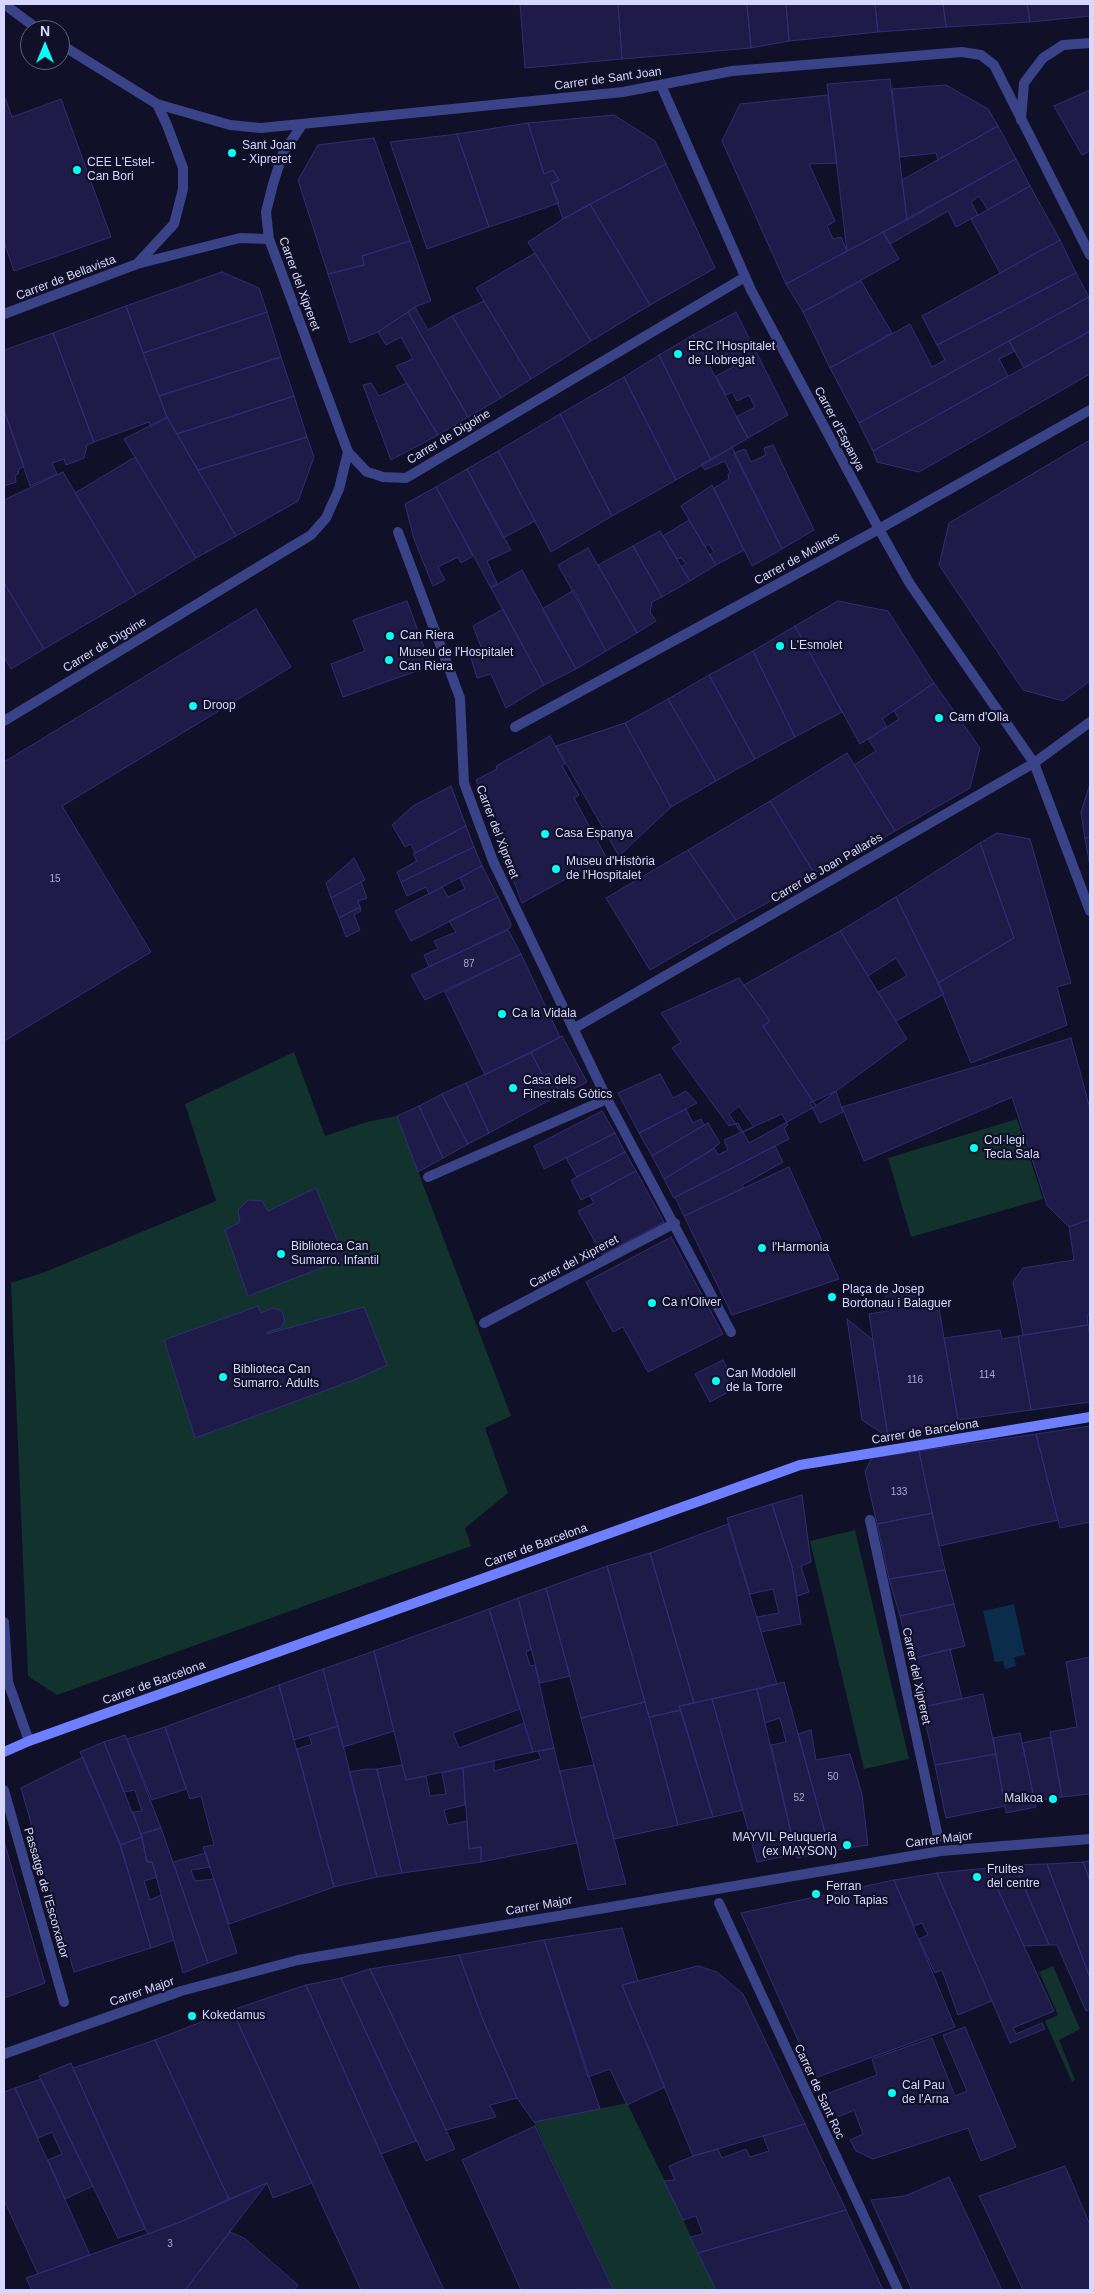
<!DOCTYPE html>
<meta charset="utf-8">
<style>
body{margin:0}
#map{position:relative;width:1094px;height:2294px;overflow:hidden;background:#101028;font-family:Helvetica,sans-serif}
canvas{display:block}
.frame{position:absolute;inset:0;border:5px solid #d7d8ff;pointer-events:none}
.north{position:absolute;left:20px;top:20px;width:50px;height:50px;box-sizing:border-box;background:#101028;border:1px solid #60607e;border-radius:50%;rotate:0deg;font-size:14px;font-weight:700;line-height:20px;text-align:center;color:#d7d8ff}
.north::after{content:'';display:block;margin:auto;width:18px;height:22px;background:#03fff5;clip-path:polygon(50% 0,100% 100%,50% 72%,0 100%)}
</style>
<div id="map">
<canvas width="1094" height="2294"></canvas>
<div class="frame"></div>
<div class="north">N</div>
</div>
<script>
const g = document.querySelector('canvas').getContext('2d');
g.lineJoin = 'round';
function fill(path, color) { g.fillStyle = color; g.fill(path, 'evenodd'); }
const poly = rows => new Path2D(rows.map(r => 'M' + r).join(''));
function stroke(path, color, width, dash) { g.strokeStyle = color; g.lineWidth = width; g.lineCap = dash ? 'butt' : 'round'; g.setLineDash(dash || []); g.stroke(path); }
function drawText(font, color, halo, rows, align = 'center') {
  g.font = font + ' Helvetica,sans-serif'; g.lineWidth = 4.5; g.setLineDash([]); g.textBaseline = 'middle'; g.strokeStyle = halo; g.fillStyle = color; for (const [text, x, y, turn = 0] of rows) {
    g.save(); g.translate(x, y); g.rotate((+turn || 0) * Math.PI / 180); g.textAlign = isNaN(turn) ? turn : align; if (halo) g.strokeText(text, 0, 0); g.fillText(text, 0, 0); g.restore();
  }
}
fill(poly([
 [294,1052,325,1136,367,1122,397,1116,511,1416,485,1428,508,1493,465,1528,471,1546,57,1695,28,1676,11,1283,45,1272,216,1201,185,1104],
 [1017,1119,1043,1199,911,1237,888,1158],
 [855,1530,909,1759,864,1769,810,1541],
 [1053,1966,1080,2029,1059,2040,1075,2080,1072,2082,1045,2021,1058,2015,1039,1972],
 [627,2103,665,2181,716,2290,608,2290,613,2288,534,2122]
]), '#12322d');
fill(poly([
 [1014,1604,1025,1655,1014,1657,1016,1666,1005,1669,1003,1661,995,1662,983,1611]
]), '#0c2c4b');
const building = poly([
 [520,4,618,4,622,59,525,68,520,4],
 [618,4,747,4,751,48,622,59,618,4],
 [747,4,786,4,789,41,751,48,747,4],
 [786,4,875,4,878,32,789,41,786,4],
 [875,4,943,4,946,27,878,32,875,4],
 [943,4,1027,4,1030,22,946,27,943,4],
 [1027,4,1090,4,1090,16,1030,22,1027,4],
 [890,79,907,220,847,251,827,84,890,79],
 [946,85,988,109,998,126,938,160,936,153,900,157,892,89,946,85],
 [1090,90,1090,151,1082,155,1054,106,1090,90],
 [4,95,12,117,61,99,111,237,14,271,4,242,4,95],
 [828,95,837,163,809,164,835,221,827,226,833,239,841,237,847,251,786,284,722,141,740,104,828,95],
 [614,115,655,141,666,164,563,219,551,184,559,180,553,170,544,174,528,123,614,115],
 [528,123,544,174,553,170,559,180,551,184,559,203,489,227,457,134,528,123],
 [998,126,1016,159,907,220,902,180,998,126],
 [457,134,489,227,427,249,390,142,457,134],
 [374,138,410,241,362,256,364,265,328,274,298,180,318,145,374,138],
 [1016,159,1030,186,988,210,979,196,971,202,978,215,956,227,948,211,890,244,883,232,1016,159],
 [666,164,715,268,650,305,590,204,666,164],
 [1030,186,1060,240,1000,273,971,219,1030,186],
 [590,204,650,305,591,341,528,242,563,219,590,204],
 [883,232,899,259,803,312,786,284,883,232],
 [1060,240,1076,273,937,345,922,316,1060,240],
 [410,241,431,301,415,307,378,332,350,343,328,274,364,265,362,256,410,241],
 [535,253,591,341,531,379,476,288,535,253],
 [222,272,259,288,267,312,143,353,126,306,222,272],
 [1076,273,1089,297,859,423,830,368,910,324,932,367,945,360,937,345,1076,273],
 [861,281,892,333,830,368,803,312,861,281],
 [1089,297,1090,331,1024,368,1009,341,1089,297],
 [484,301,531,379,501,398,452,316,484,301],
 [126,306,167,417,151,427,149,422,94,442,53,333,126,306],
 [415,307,428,330,452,316,501,398,468,417,408,312,415,307],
 [267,312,281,357,159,396,143,353,267,312],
 [408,312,468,417,438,435,396,366,413,359,401,337,386,345,378,332,408,312],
 [736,312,788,415,748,438,736,417,755,407,749,395,737,401,732,392,726,395,716,376,733,367,727,354,708,364,693,335,736,312],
 [1090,331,1090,374,919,472,877,462,873,451,1090,331],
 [53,333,94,442,87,445,84,458,66,465,64,459,52,463,57,474,30,486,4,410,4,350,53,333],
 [693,335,748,438,711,460,659,355,693,335],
 [1009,341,1015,351,999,359,1008,376,873,451,859,423,1009,341],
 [659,355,711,460,676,480,624,377,659,355],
 [281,357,294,396,177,434,167,417,159,396,281,357],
 [624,377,676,480,612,516,560,414,624,377],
 [371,383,379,396,407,383,438,435,391,460,363,385,371,383],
 [294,396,307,437,198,470,177,434,294,396],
 [4,410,24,466,19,469,18,474,15,476,16,482,4,486,4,410],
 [560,414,612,516,551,552,498,451,560,414],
 [167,417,236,536,196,558,124,439,167,417],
 [307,437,314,457,298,501,236,536,198,470,307,437],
 [1090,440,1090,681,1063,701,1023,690,939,565,949,523,1090,440],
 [773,445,814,530,782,549,734,453,745,449,751,462,766,455,764,448,773,445],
 [732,447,782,549,752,566,714,488,729,479,728,474,730,472,725,461,705,470,701,465,732,447],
 [498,451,535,521,503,538,467,469,498,451],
 [135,457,196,558,136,595,75,493,135,457],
 [467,469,511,550,487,561,497,583,491,588,436,487,467,469],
 [63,472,136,595,44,649,4,583,4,500,63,472],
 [712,485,744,550,716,565,710,555,714,552,709,544,705,547,681,506,712,485],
 [436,487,473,556,461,563,458,557,438,567,445,580,433,586,414,539,405,504,436,487],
 [689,520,716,565,690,581,681,567,686,564,681,558,677,559,663,536,689,520],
 [660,531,690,581,662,597,633,546,660,531],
 [633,546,662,597,652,602,650,612,656,621,637,633,598,565,633,546],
 [588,548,637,633,606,651,558,565,588,548],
 [522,570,576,669,544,685,491,588,522,570],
 [4,583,44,649,11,669,4,657,4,583],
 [574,590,606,651,576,669,542,609,574,590],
 [407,601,431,666,343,697,331,664,365,651,353,620,407,601],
 [838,601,888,611,934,683,882,719,887,727,860,744,795,626,838,601],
 [256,609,291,667,62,806,151,952,4,1041,4,762,256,609],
 [503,609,544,685,506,708,491,674,477,678,471,658,483,652,473,626,503,609],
 [795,626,842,712,795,737,753,651,795,626],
 [753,651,795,737,755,759,709,675,753,651],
 [709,675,755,759,716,781,668,699,709,675],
 [934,683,980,748,970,788,895,831,854,765,876,751,868,739,899,719,894,711,934,683],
 [668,699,716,781,671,807,625,723,668,699],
 [625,723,671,807,619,856,556,746,625,723],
 [550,736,565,764,562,766,579,795,574,798,606,857,522,903,476,780,497,769,496,766,550,736],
 [847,753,895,831,816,876,770,801,847,753],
 [1090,784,1090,836,1085,839,1081,812,1090,784],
 [451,786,466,826,415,853,411,844,405,847,392,825,413,806,451,786],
 [770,801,816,876,736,920,688,850,770,801],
 [466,826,474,847,401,882,397,872,417,861,413,854,466,826],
 [997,833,1030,839,1071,983,1057,987,1067,1025,971,1063,938,983,1014,938,980,843,997,833],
 [1090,836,1090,866,1085,839,1090,836],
 [980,843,1014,938,938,983,896,897,980,843],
 [474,847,482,866,429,894,426,887,407,896,401,882,474,847],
 [688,850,736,920,650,970,606,898,688,850],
 [354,858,365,880,331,898,326,883,354,858],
 [482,866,498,897,411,941,395,911,442,887,448,897,465,889,460,878,482,866],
 [361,882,367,898,358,901,360,907,339,918,331,898,361,882],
 [498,897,511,924,510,928,429,967,424,955,438,949,434,941,456,932,449,921,498,897],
 [896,897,944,994,896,1021,878,992,907,976,896,958,868,976,840,931,896,897],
 [360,907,361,911,354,915,360,930,346,937,339,918,360,907],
 [508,930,521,954,425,1000,411,975,508,930],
 [840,931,907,1039,816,1106,763,1026,770,1021,744,985,840,931],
 [521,954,560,1037,485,1075,445,992,521,954],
 [739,978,770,1021,763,1026,816,1106,749,1143,738,1123,729,1126,672,1048,681,1042,661,1013,739,978],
 [562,1036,587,1082,561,1095,550,1073,543,1076,531,1053,562,1036],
 [1071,1038,1090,1109,1090,1219,1069,1227,1047,1205,1012,1097,864,1161,842,1107,1071,1038],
 [531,1053,543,1076,550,1073,561,1094,489,1133,466,1083,531,1053],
 [660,1074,673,1098,686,1091,697,1103,639,1133,618,1093,660,1074],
 [466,1083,489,1133,468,1144,442,1094,466,1083],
 [836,1091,843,1112,820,1123,810,1103,836,1091],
 [442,1094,468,1144,443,1158,419,1106,442,1094],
 [419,1106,443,1158,418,1172,397,1116,419,1106],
 [739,1106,754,1127,741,1133,729,1114,739,1106],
 [686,1109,693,1123,701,1119,704,1125,652,1156,639,1133,686,1109],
 [602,1111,615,1133,544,1169,534,1146,602,1111],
 [782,1114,788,1125,784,1128,789,1139,674,1198,664,1179,714,1148,718,1155,728,1150,724,1140,782,1114],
 [708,1123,720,1143,709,1152,664,1179,652,1156,708,1123],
 [615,1133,625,1152,577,1177,566,1158,615,1133],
 [775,1146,783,1162,742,1185,744,1188,684,1216,675,1197,775,1146],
 [625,1152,636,1171,581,1200,571,1180,625,1152],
 [789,1167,839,1279,732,1315,684,1216,789,1167],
 [636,1171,664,1222,602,1255,578,1211,594,1203,590,1196,636,1171],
 [316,1188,345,1259,248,1296,225,1230,240,1222,238,1210,248,1200,262,1201,268,1211,316,1188],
 [1090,1219,1090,1315,1087,1315,1088,1325,1023,1335,1013,1282,1023,1268,1074,1260,1069,1227,1090,1219],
 [671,1237,723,1334,648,1372,623,1327,613,1332,586,1282,671,1237],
 [919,1288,921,1304,938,1302,959,1427,888,1437,869,1314,887,1311,885,1294,919,1288],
 [258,1306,261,1313,273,1308,282,1311,285,1321,281,1328,267,1332,267,1334,364,1307,387,1365,354,1380,195,1438,164,1340,258,1306],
 [847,1319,873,1340,888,1437,862,1420,847,1319],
 [1088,1325,1090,1337,1090,1402,1031,1410,1018,1336,1088,1325],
 [1000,1330,1002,1339,1018,1336,1031,1410,958,1420,944,1338,1000,1330],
 [723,1360,737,1387,710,1402,695,1374,723,1360],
 [1090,1426,1090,1522,1060,1528,1036,1434,1090,1426],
 [1036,1434,1058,1520,939,1546,919,1451,1036,1434],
 [919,1451,932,1513,877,1524,865,1471,872,1458,919,1451],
 [802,1495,811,1562,801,1566,809,1592,797,1596,792,1567,772,1504,802,1495],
 [772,1504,792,1567,801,1624,761,1632,757,1617,779,1613,773,1589,750,1594,727,1518,772,1504],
 [932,1513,945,1570,889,1579,877,1524,932,1513],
 [728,1524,777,1684,694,1703,650,1553,728,1524],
 [650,1553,694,1703,679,1706,681,1710,649,1717,607,1566,650,1553],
 [607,1566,645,1702,581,1718,546,1588,607,1566],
 [945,1570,954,1604,900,1616,889,1579,945,1570],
 [546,1588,570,1676,540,1683,518,1598,546,1588],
 [518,1598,531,1649,526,1652,530,1666,535,1665,554,1748,533,1752,489,1609,518,1598],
 [954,1604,965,1646,911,1659,900,1616,954,1604],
 [489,1609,520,1709,453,1733,459,1748,524,1723,533,1752,406,1780,374,1651,489,1609],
 [950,1649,962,1699,922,1707,911,1659,950,1649],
 [374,1651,394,1731,343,1747,323,1669,374,1651],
 [1090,1657,1090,1794,1062,1797,1050,1732,1077,1727,1066,1662,1090,1657],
 [323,1669,338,1726,294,1740,279,1685,323,1669],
 [784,1682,830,1851,797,1858,771,1745,786,1742,780,1718,765,1723,757,1689,784,1682],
 [279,1685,334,1887,229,1924,203,1847,214,1845,201,1796,190,1799,165,1727,279,1685],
 [757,1689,796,1854,757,1862,712,1699,757,1689],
 [983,1694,996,1754,935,1765,922,1707,983,1694],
 [712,1699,743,1810,713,1817,679,1706,712,1699],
 [645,1702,678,1825,614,1839,581,1718,645,1702],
 [681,1710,713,1817,678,1825,649,1717,681,1710],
 [338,1726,377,1877,334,1887,297,1749,312,1744,309,1735,338,1726],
 [165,1727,186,1789,152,1800,127,1739,165,1727],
 [811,1730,816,1760,850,1754,862,1794,868,1845,830,1851,798,1734,811,1730],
 [1020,1733,1036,1807,1006,1813,993,1738,1020,1733],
 [125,1735,161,1828,141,1834,133,1812,142,1811,135,1790,124,1792,104,1742,125,1735],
 [1051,1737,1062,1797,1035,1801,1022,1743,1051,1737],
 [104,1742,141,1834,142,1837,120,1845,80,1752,104,1742],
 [554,1748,577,1843,481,1862,481,1847,469,1849,463,1768,494,1761,494,1771,541,1759,538,1751,554,1748],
 [996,1754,1005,1806,946,1818,935,1765,996,1754],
 [83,1757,120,1843,151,1948,74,1972,21,1788,83,1757],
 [402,1765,406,1780,426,1776,430,1796,446,1794,442,1773,463,1768,465,1805,444,1810,448,1825,467,1821,469,1849,481,1847,481,1862,402,1873,377,1769,402,1765],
 [594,1765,626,1884,588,1890,560,1771,594,1765],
 [367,1769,377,1769,402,1873,377,1877,349,1772,367,1769],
 [161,1828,208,1963,183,1973,152,1862,147,1862,141,1834,161,1828],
 [142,1837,147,1862,152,1862,157,1877,144,1881,150,1900,161,1895,174,1940,151,1948,120,1845,142,1837],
 [4,1841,45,1983,4,1998,4,1841],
 [206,1853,210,1867,191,1870,195,1881,214,1879,237,1953,208,1963,173,1862,206,1853],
 [1090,1861,1090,1881,1083,1862,1090,1861],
 [1083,1862,1090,1881,1090,1978,1047,1864,1083,1862],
 [1047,1864,1090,1978,1090,2009,1086,2011,1057,1945,1049,1945,1015,1865,1047,1864],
 [1015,1865,1049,1945,1024,1946,988,1868,1015,1865],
 [988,1868,1054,2011,1013,2028,1016,2034,1042,2023,1045,2029,1010,2043,937,1873,988,1868],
 [937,1873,992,2001,958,2015,942,1970,935,1973,919,1939,928,1935,922,1923,914,1926,894,1880,937,1873],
 [894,1880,955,2027,815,2078,741,1913,894,1880],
 [622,1928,638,1981,622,1985,665,2087,627,2105,610,2069,588,2077,544,1940,622,1928],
 [544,1940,600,2109,534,2122,517,2098,483,2020,459,1955,544,1940],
 [459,1955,483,2020,517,2098,490,2105,496,2117,446,2130,370,1969,459,1955],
 [698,1966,717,1972,743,1994,805,2124,693,2156,622,1985,698,1966],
 [370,1969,455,2149,426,2161,341,1978,370,1969],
 [341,1978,416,2141,381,2154,306,1985,341,1978],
 [306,1985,381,2154,444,2290,361,2290,232,2010,306,1985],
 [232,2010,312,2183,273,2198,267,2183,229,2199,155,2040,232,2010],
 [965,2027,1016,2147,981,2161,968,2128,873,2159,856,2151,850,2140,863,2134,854,2110,836,2118,821,2096,877,2075,872,2059,932,2038,955,2096,967,2091,943,2035,965,2027],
 [155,2040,229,2199,178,2223,148,2234,73,2068,155,2040],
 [71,2063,73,2068,145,2229,118,2238,39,2076,71,2063],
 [41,2079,93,2186,65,2199,48,2160,62,2154,52,2132,38,2138,15,2088,41,2079],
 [15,2088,90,2255,38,2274,4,2200,4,2092,15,2088],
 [805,2124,846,2210,698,2253,690,2237,703,2234,696,2216,683,2220,664,2181,675,2180,669,2166,693,2156,718,2149,722,2158,746,2149,750,2157,769,2151,763,2136,805,2124],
 [535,2126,613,2289,521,2290,462,2160,535,2126],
 [1065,2166,1090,2225,1090,2290,1023,2290,979,2196,1065,2166],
 [949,2177,1002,2290,912,2290,871,2200,905,2196,949,2177],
 [267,2183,185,2290,32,2290,26,2278,178,2223,267,2183],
 [846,2210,883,2290,716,2290,698,2253,846,2210],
 [230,2232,244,2238,298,2285,294,2290,185,2290,230,2232]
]);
fill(building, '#1e1b49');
stroke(building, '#312d76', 1);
stroke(poly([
 [4,4,39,30],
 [60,44,157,104,230,125,261,128,623,92,732,71,962,52,981,55,994,65,1090,255],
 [661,85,751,290,879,529,910,584,1034,763,1090,911],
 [1021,120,1024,83,1043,58,1063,45,1090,43],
 [302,125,283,153,273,184,266,212,269,239,348,452,367,472,374,474,383,477,406,478,745,277],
 [137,264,174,224,183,189,183,168,167,125,157,104],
 [4,314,137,264,240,238,269,239],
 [398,532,460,698,464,783,493,861,607,1099,731,1332],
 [4,721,311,535,326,518,339,489,348,452],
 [515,727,879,529,1090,410],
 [573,1029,1034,763,1090,722],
 [428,1177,607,1099],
 [484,1323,675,1223],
 [870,1520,938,1837],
 [4,1622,8,1682,29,1741],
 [4,1790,64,2002],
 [719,1903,898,2290],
 [4,2054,181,1991,298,1960,941,1851,1090,1839]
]), '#3a4288', 10);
stroke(poly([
 [4,1752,29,1741,800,1465,1090,1417]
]), '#6e7fff', 10);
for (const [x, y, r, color] of [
 [232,153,5,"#03fff5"],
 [77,170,5,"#03fff5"],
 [678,354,5,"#03fff5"],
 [390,636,5,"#03fff5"],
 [780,646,5,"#03fff5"],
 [389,660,5,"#03fff5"],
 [193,706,5,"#03fff5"],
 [939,718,5,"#03fff5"],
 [545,834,5,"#03fff5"],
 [556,869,5,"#03fff5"],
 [502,1014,5,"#03fff5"],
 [513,1088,5,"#03fff5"],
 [974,1148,5,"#03fff5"],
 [762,1248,5,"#03fff5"],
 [281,1254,5,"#03fff5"],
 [832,1297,5,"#03fff5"],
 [652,1303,5,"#03fff5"],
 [223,1377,5,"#03fff5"],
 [716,1381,5,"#03fff5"],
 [1053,1799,5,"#03fff5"],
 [847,1845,5,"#03fff5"],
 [977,1877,5,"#03fff5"],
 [816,1894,5,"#03fff5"],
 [192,2016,5,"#03fff5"],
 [892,2093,5,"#03fff5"]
]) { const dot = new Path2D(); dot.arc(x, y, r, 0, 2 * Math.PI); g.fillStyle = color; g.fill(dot); stroke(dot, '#101028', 2); }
drawText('10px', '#a9a9d2', null, [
 ["15",55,879],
 ["87",469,964],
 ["114",987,1375],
 ["116",915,1380],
 ["133",899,1492],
 ["50",833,1777],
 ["52",799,1798],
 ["3",170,2244]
]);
drawText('12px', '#d7d8ff', '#101028', [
 ["Carrer de Sant Joan",608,79,-8],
 ["Carrer de Bellavista",66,278,-21],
 ["Carrer del Xipreret",299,284,70],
 ["Carrer d'Espanya",839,429,62],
 ["Carrer de Digoine",449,437,-31],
 ["Carrer de Molines",797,559,-29],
 ["Carrer de Digoine",105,645,-31],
 ["Carrer del Xipreret",497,832,69],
 ["Carrer de Joan Pallarès",827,868,-30],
 ["Carrer del Xipreret",574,1262,-28],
 ["Carrer de Barcelona",925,1432,-9],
 ["Carrer de Barcelona",536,1546,-20],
 ["Carrer del Xipreret",916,1676,78],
 ["Carrer de Barcelona",154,1683,-20],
 ["Carrer Major",939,1840,-7],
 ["Passatge de l'Escorxador",46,1893,74],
 ["Carrer Major",539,1906,-10],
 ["Carrer Major",142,1992,-19],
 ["Carrer de Sant Roc",819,2092,65]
]);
drawText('12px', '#d7d8ff', '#101028', [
 ["Sant Joan",242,146],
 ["- Xipreret",242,160],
 ["CEE L'Estel-",87,163],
 ["Can Bori",87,177],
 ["ERC l'Hospitalet",688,347],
 ["de Llobregat",688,361],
 ["Can Riera",400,636],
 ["L'Esmolet",790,646],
 ["Museu de l'Hospitalet",399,653],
 ["Can Riera",399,667],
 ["Droop",203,706],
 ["Carn d'Olla",949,718],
 ["Casa Espanya",555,834],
 ["Museu d'Història",566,862],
 ["de l'Hospitalet",566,876],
 ["Ca la Vidala",512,1014],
 ["Casa dels",523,1081],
 ["Finestrals Gòtics",523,1095],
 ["Col·legi",984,1141],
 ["Tecla Sala",984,1155],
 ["Biblioteca Can",291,1247],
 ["Sumarro. Infantil",291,1261],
 ["l'Harmonia",772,1248],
 ["Plaça de Josep",842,1290],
 ["Bordonau i Balaguer",842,1304],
 ["Ca n'Oliver",662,1303],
 ["Biblioteca Can",233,1370],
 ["Sumarro. Adults",233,1384],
 ["Can Modolell",726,1374],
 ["de la Torre",726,1388],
 ["Malkoa",1043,1799,"right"],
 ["MAYVIL Peluquería",837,1838,"right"],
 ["(ex MAYSON)",837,1852,"right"],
 ["Fruites",987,1870],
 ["del centre",987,1884],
 ["Ferran",826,1887],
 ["Polo Tapias",826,1901],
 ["Kokedamus",202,2016],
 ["Cal Pau",902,2086],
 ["de l'Arna",902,2100]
], 'left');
</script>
